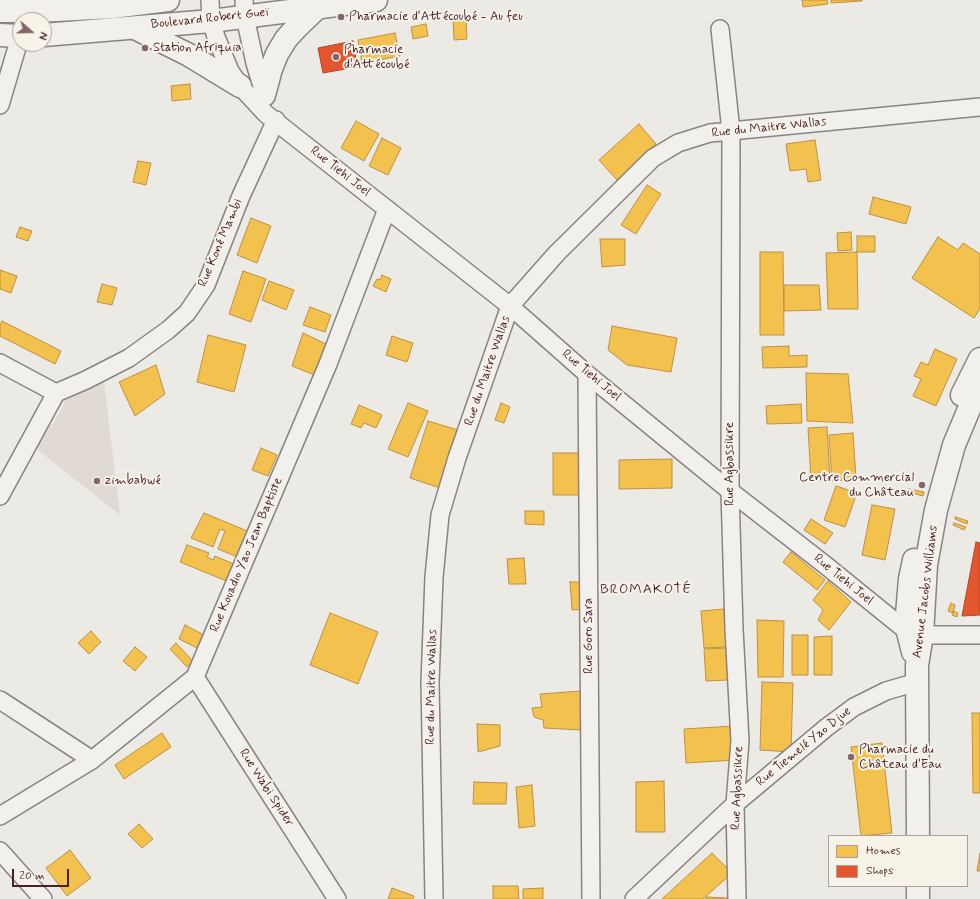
<!DOCTYPE html>
<meta charset="utf-8">
<style>
body{margin:0}
#map{position:relative;width:980px;height:899px;overflow:hidden;background:#eceae4;font-family:Mynerve,sans-serif}
canvas{display:block}
.legend{position:absolute;left:828px;top:835px;width:140px;height:52px;box-sizing:border-box;background:#f7f3e8;border:1px solid #b29e9c;margin:0;padding:5px 7px;list-style:none;font-size:12px;color:#4a1f2b}
.legend li{display:flex;align-items:center;gap:8px;height:20px}
.legend b{width:20px;border:1px solid #b29e9c}
.north{position:absolute;left:12px;top:12px;width:40px;height:40px;box-sizing:border-box;background:#f7f3e8;border:1px solid #b29e9c;border-radius:50%;rotate:110deg;font-size:11px;font-weight:700;line-height:16px;text-align:center;color:#4a1f2b}
.north::after{content:'';display:block;margin:auto;width:14px;height:18px;background:#83666c;clip-path:polygon(50% 0,100% 100%,50% 72%,0 100%)}
.scale{position:absolute;left:12px;top:869px;width:57px;height:18px;box-sizing:border-box;border:2px solid #4a1f2b;border-top:0;padding-left:5px;font-size:12px;line-height:14px;white-space:nowrap;color:#4a1f2b;-webkit-text-stroke:3px #f7f3e8;paint-order:stroke}
</style>
<div id="map">
<canvas width="980" height="899"></canvas>
<ul class="legend">
<li><b style="height:11px;background:#f2c14e"></b>Homes</li>
<li><b style="height:11px;background:#e4572e"></b>Shops</li>
</ul>
<div class="north">N</div>
<div class="scale">20 m</div>
</div>
<script>
const g = document.querySelector('canvas').getContext('2d');
g.lineJoin = 'round';
function fill(path, color) { g.fillStyle = color; g.fill(path, 'evenodd'); }
const poly = rows => new Path2D(rows.map(r => 'M' + r).join(''));
function stroke(path, color, width, dash) { g.strokeStyle = color; g.lineWidth = width; g.lineCap = dash ? 'butt' : 'round'; g.setLineDash(dash || []); g.stroke(path); }
function drawText(font, color, halo, rows, align = 'center') {
  g.font = font + ' Mynerve,sans-serif'; g.lineWidth = 4; g.setLineDash([]); g.textBaseline = 'middle'; g.strokeStyle = halo; g.fillStyle = color; for (const [text, x, y, turn = 0] of rows) {
    g.save(); g.translate(x, y); g.rotate((+turn || 0) * Math.PI / 180); g.textAlign = isNaN(turn) ? turn : align; if (halo) g.strokeText(text, 0, 0); g.fillText(text, 0, 0); g.restore();
  }
}
fill(poly([
 [104,381,120,515,35,448,30,441,54,423,66,400]
]), '#e1dad4');
const homes = poly([
 [802,0,827,0,828,4,803,7,802,0],
 [831,0,862,0,862,1,831,3,831,0],
 [453,20,466,20,467,39,454,40,453,20],
 [426,24,428,36,413,39,411,27,426,24],
 [395,33,400,56,362,63,358,40,395,33],
 [190,84,191,99,172,101,171,86,190,84],
 [356,121,379,134,364,161,341,148,356,121],
 [639,124,656,144,617,180,599,160,639,124],
 [382,138,401,148,388,175,369,166,382,138],
 [815,140,821,180,808,182,806,169,790,171,786,144,815,140],
 [138,161,151,163,146,185,133,182,138,161],
 [647,185,661,194,636,234,621,225,647,185],
 [873,197,911,207,906,224,869,214,873,197],
 [251,218,271,226,257,263,237,255,251,218],
 [20,227,32,231,28,241,16,237,20,227],
 [851,232,852,250,838,251,837,233,851,232],
 [857,236,875,236,875,252,857,252,857,236],
 [938,237,958,250,963,243,980,254,980,309,974,318,912,278,938,237],
 [600,239,625,239,625,265,602,267,600,239],
 [760,252,783,252,784,335,760,335,760,252],
 [857,252,858,309,828,309,826,253,857,252],
 [0,270,17,276,11,293,0,289,0,270],
 [243,271,266,279,251,322,229,314,243,271],
 [382,275,391,279,386,292,373,286,377,279,380,280,382,275],
 [269,281,294,290,286,310,262,300,269,281],
 [102,284,117,288,112,305,97,302,102,284],
 [784,285,819,285,821,310,784,311,784,285],
 [310,307,331,315,325,332,303,325,310,307],
 [2,321,61,351,55,364,0,336,0,325,2,321],
 [612,326,677,338,671,372,627,365,608,350,612,326],
 [303,333,328,345,317,376,292,366,303,333],
 [208,335,246,345,234,392,197,382,208,335],
 [392,336,413,343,407,362,386,355,392,336],
 [789,346,789,356,807,355,807,367,763,368,762,347,789,346],
 [935,349,957,359,936,406,913,396,921,379,914,376,921,362,928,365,935,349],
 [156,365,165,394,135,416,119,382,156,365],
 [806,373,848,374,853,423,807,421,806,373],
 [408,403,428,411,408,457,388,449,408,403],
 [501,403,510,407,504,423,495,420,501,403],
 [801,404,802,423,767,424,766,406,801,404],
 [359,405,382,415,376,428,364,423,361,428,351,424,359,405],
 [428,421,458,430,440,488,410,478,428,421],
 [827,427,830,480,811,481,808,428,827,427],
 [853,433,856,479,832,481,829,435,853,433],
 [261,448,277,455,268,476,252,470,261,448],
 [553,453,581,453,581,495,553,495,553,453],
 [672,459,672,488,619,489,619,460,672,459],
 [836,486,857,493,845,527,824,520,836,486],
 [909,489,924,492,923,496,908,492,909,489],
 [872,505,895,509,885,560,862,555,872,505],
 [525,511,544,511,544,525,525,524,525,511],
 [204,513,252,533,240,558,218,549,225,531,220,529,213,547,191,538,204,513],
 [955,517,968,521,967,524,955,519,955,517],
 [811,519,833,533,825,544,804,530,811,519],
 [954,523,966,527,964,530,953,525,954,523],
 [187,545,209,553,207,557,213,560,215,556,236,565,229,582,180,562,187,545],
 [791,552,825,580,817,590,783,562,791,552],
 [524,558,526,584,509,584,507,559,524,558],
 [828,581,851,602,829,630,818,620,823,610,813,600,828,581],
 [570,582,582,582,584,609,572,610,570,582],
 [951,603,955,605,953,613,948,611,951,603],
 [724,609,726,647,704,648,701,611,724,609],
 [953,611,958,613,957,617,952,615,953,611],
 [330,613,378,632,358,684,310,665,330,613],
 [757,620,784,621,783,677,758,677,757,620],
 [185,625,206,636,199,649,179,639,185,625],
 [91,631,101,642,89,654,78,643,91,631],
 [792,635,808,635,808,675,792,675,792,635],
 [832,636,832,675,814,675,814,637,832,636],
 [176,643,193,661,187,667,170,649,176,643],
 [135,647,147,657,135,671,123,661,135,647],
 [726,648,728,680,706,681,704,649,726,648],
 [762,682,793,683,791,752,760,750,762,682],
 [581,691,581,730,544,728,543,720,534,717,532,708,542,707,540,694,581,691],
 [972,713,980,713,980,793,973,793,972,713],
 [477,724,500,725,500,746,478,752,477,724],
 [734,726,736,760,686,763,684,729,734,726],
 [162,733,171,747,124,779,115,765,162,733],
 [882,743,892,833,861,836,851,747,882,743],
 [664,781,665,832,636,832,636,782,664,781],
 [474,782,507,783,506,804,473,804,474,782],
 [532,785,535,826,519,828,516,787,532,785],
 [139,824,153,839,142,848,128,834,139,824],
 [70,850,91,878,67,896,46,868,70,850],
 [712,853,732,873,703,899,662,899,712,853],
 [980,853,980,871,977,871,980,853],
 [493,886,518,886,519,899,493,899,493,886],
 [392,888,414,896,413,899,388,899,392,888],
 [543,888,543,899,523,899,523,889,543,888],
 [706,897,727,898,727,899,706,899,706,897]
]);
fill(homes, '#f2c14e');
stroke(homes, '#c09044', 1);
const shops = poly([
 [353,41,357,67,323,73,318,48,353,41],
 [976,542,980,543,980,615,962,616,976,542]
]);
fill(shops, '#e4572e');
stroke(shops, '#b6462d', 1);
const minor = poly([
 [210,0,211,21,216,37,230,71,240,86,266,114,510,306,587,374,730,491,824,564,908,632,922,635,980,635],
 [244,0,245,17,255,63,265,96],
 [720,29,731,131,730,491,734,629,740,741,735,804,737,899],
 [0,105,20,37],
 [0,363,56,393],
 [587,374,591,899],
 [0,496,56,393,86,380,129,358,168,330,187,313,206,285,241,196,276,120],
 [195,677,337,899],
 [0,700,92,760],
 [0,816,92,760,195,677,328,364,387,209],
 [0,851,43,899],
 [434,899,430,682,434,577,440,515,457,458,510,306,557,253,653,158,678,143,710,133,980,107],
 [634,899,735,804,827,727,854,707,886,691,917,682]
]);
const tertiary = poly([
 [962,395,980,359],
 [913,652,908,632,907,615,910,579,914,560],
 [918,836,917,665,922,635,926,565,936,510,954,445,980,383],
 [918,899,918,886]
]);
const secondary = poly([
 [0,11,38,11,112,7,168,0],
 [135,28,189,55,240,86],
 [0,35,20,36],
 [44,35,211,21,376,0],
 [264,95,271,69,277,54,286,39,296,28,318,7]
]);
stroke(minor, '#8b8282', 20);
stroke(tertiary, '#8b8282', 25);
stroke(secondary, '#8b8282', 25);
stroke(minor, '#f1f0ec', 17);
stroke(tertiary, '#f1f0ec', 22);
stroke(secondary, '#f1f0ec', 22);
for (const [x, y, r, color] of [
 [341,17,4,"#83666c"],
 [145,48,4,"#83666c"],
 [336,57,4,"#83666c"],
 [97,481,4,"#83666c"],
 [922,485,4,"#83666c"],
 [851,757,4,"#83666c"]
]) { const dot = new Path2D(); dot.arc(x, y, r, 0, 2 * Math.PI); g.fillStyle = color; g.fill(dot); stroke(dot, '#f7f3e8', 1.5); }
drawText('13px', '#4a1f2b', '#f7f3e8', [
 ["Pharmacie d'Attécoubé - Au feu",349,17],
 ["Station Afriquia",153,48],
 ["Pharmacie",344,50],
 ["d'Attécoubé",344,65],
 ["Centre Commercial",914,478,"right"],
 ["du Château",914,493,"right"],
 ["zimbabwé",105,481],
 ["Pharmacie du",859,750],
 ["Château d'Eau",859,765]
], 'left');
drawText('13px', '#4a1f2b', '#f7f3e8', [
 ["Boulevard Robert Gueï",210,19,-6],
 ["Rue du Maitre Wallas",769,128,-6],
 ["Rue Tiehi Joel",340,172,38],
 ["Rue Koné Mambi",221,243,-67],
 ["Rue du Maitre Wallas",488,371,-71],
 ["Rue Tiehi Joel",591,376,40],
 ["Rue Agbassikre",730,464,-90],
 ["Rue Kouadio Yao Jean Baptiste",247,555,-67],
 ["Rue Tiehi Joel",843,580,39],
 ["Avenue Jacobs Williams",926,592,-83],
 ["Rue Goro Sara",589,636,-90],
 ["Rue du Maitre Wallas",432,687,-89],
 ["Rue Tiemelé Yao Djue",804,747,-39],
 ["Rue Wabi Spider",266,788,57],
 ["Rue Agbassikre",738,788,-88]
]);
g.letterSpacing = '1px';
drawText('14px', '#4a1f2b', '#f7f3e8', [
 ["BROMAKOTÉ",646,590]
]);
g.letterSpacing = '0px';
</script>
